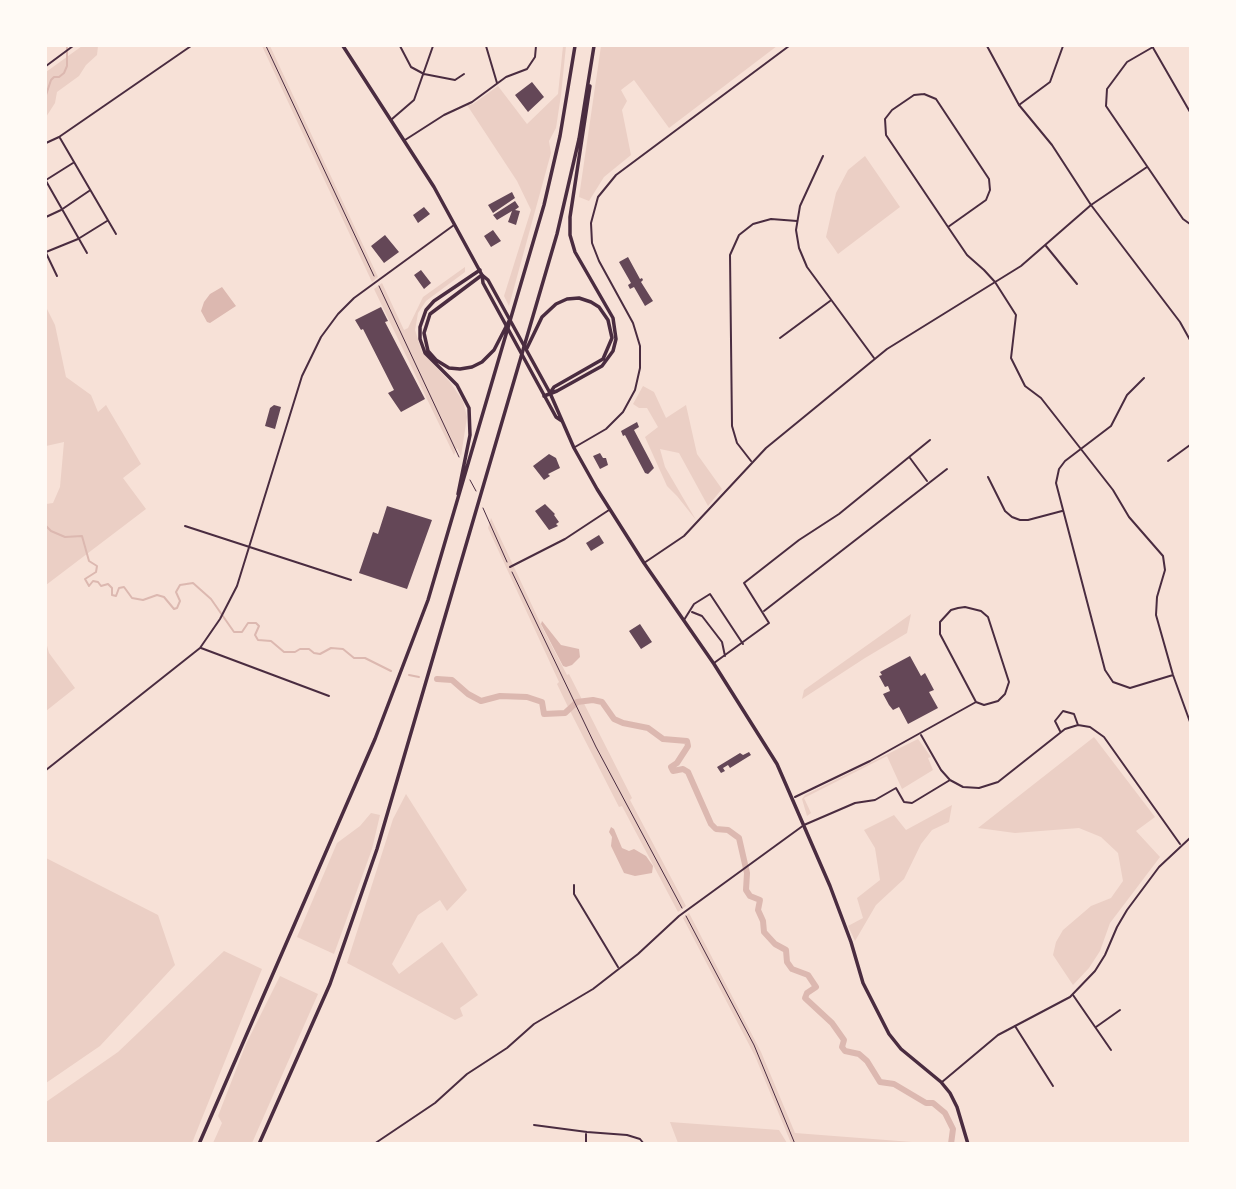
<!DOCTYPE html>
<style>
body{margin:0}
#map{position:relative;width:1236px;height:1189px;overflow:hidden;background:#f7e1d7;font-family:"Asap Condensed",sans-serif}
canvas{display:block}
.frame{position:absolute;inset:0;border:47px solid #fffaf5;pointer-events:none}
</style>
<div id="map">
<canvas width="1236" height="1189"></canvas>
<div class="frame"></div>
</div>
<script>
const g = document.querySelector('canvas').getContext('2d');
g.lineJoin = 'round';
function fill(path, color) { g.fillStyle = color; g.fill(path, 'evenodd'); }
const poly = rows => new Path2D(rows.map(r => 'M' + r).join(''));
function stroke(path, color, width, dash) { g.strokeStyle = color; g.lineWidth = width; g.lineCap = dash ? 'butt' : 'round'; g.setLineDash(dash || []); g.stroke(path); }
fill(poly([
 [82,46,98,46,97,55,86,65,79,76,57,92,55,103,46,117,46,72],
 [262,46,270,46,378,277,372,282],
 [563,46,566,46,561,95,556,128,549,141,551,153,509,306,504,296,531,210,517,181,467,105,473,104,498,86,527,124,558,94],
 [601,46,777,46,669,128,634,80,621,90,627,101,622,110,631,155,604,177,589,201,579,197],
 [865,156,900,207,838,254,826,237,836,193,848,170],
 [465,267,465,272,426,301,418,313,415,330,422,352,450,382,463,401,467,417,461,456,457,448,454,455,374,289,382,283,404,330,408,328,423,297],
 [46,307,55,325,66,377,91,395,98,412,106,405,141,464,123,478,146,509,46,585,46,504,53,503,60,487,64,442,46,446],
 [643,386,654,392,666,418,686,405,697,454,722,489,708,506,679,453,660,449,665,467,696,520,677,496,667,486,645,437,658,427,647,408,639,408,633,404],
 [491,518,544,631,567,675,569,674,632,798,630,800,686,906,678,912,622,806,619,807,569,709,557,684,559,682,488,528],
 [911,614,907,633,865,658,802,699,804,690],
 [46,642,49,653,75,688,46,711],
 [1094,737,1155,817,1136,831,1160,857,1110,923,1100,951,1089,968,1073,985,1053,955,1056,942,1063,930,1091,906,1111,898,1123,881,1118,853,1101,837,1079,828,1015,833,978,828],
 [918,739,931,757,928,758,933,770,902,789,887,756,804,798,811,813,807,816,802,799,805,795],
 [406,794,467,890,447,911,440,900,418,915,392,964,399,974,442,942,478,995,460,1008,463,1016,455,1020,347,963,393,819],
 [952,805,949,822,932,830,921,844,904,879,876,905,855,941,848,926,863,918,857,898,880,880,875,848,864,830,894,815,906,830],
 [371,813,380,815,372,849,334,954,297,937,337,843,360,826],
 [46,858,158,915,175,965,100,1046,46,1083],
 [689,913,761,1052,795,1133,925,1143,791,1143,755,1056,683,918],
 [224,951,262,969,192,1143,46,1143,46,1102,118,1052],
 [280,976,318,994,252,1143,213,1143,222,1123,218,1116,246,1044],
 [670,1122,779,1130,787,1143,678,1143]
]), '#ebcfc5');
fill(poly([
 [222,287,236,306,210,323,207,322,201,311,204,302,210,294],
 [542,621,561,645,579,649,580,657,572,665,566,667,563,666,541,624],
 [611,827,614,829,622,848,629,851,634,849,646,856,653,866,652,873,635,876,624,873,611,846,612,837,609,832]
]), '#dcb8b0');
stroke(poly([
 [46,95,51,80,54,77,59,77,64,73,67,66,67,46],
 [46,526,51,531,65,537,82,536,89,561,97,566,96,572,85,579,89,586,93,581,98,582,101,586,108,584,112,588,112,595,116,596,119,588,124,587,132,598,143,600,157,595,164,597,174,609,177,608,180,601,176,592,180,585,193,583,211,599,234,632,242,632,248,623,256,623,259,626,255,635,258,640,271,641,284,652,295,652,300,649,309,649,314,653,320,654,331,648,343,649,354,658,365,658,391,671],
 [409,675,419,677]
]), '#dcb8b0', 2);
stroke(poly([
 [437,679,452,680,468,694,481,701,500,696,527,697,542,702,544,714,565,713,577,702,593,700,602,702,614,719,623,723,648,728,663,739,687,741,688,746,677,763,671,767,673,771,683,769,688,772,711,824,716,829,728,830,739,838,747,873,746,890,750,896,760,900,758,910,763,921,764,932,775,944,786,950,787,962,792,969,808,975,816,987,807,993,805,998,832,1023,844,1040,842,1047,845,1051,859,1054,867,1061,880,1082,894,1084,926,1103,933,1103,945,1113,953,1129,951,1144]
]), '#dcb8b0', 6);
fill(poly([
 [532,82,544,97,528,112,515,95],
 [512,192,515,198,493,213,488,205],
 [515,201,519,207,515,210,520,211,516,225,508,222,512,211,497,220,493,215],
 [424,207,430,214,418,223,413,215],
 [493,230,501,241,491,247,484,236],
 [385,235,399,252,384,263,371,246],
 [628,257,640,279,642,278,643,280,641,282,653,301,645,306,634,287,630,289,628,285,631,283,619,262],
 [421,270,431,283,424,289,414,275],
 [381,307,388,321,385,322,425,399,401,412,388,393,394,390,363,329,361,330,355,320],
 [274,405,281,407,275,429,265,426,270,408],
 [637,422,639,427,634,430,654,468,648,474,645,473,625,435,623,436,621,431],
 [600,453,603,458,606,458,608,465,600,469,593,456],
 [549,454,556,458,560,468,548,474,550,476,544,480,533,466],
 [545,504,555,514,554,515,559,522,556,524,558,526,549,530,535,511],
 [387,506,432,520,407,589,359,573,373,532,378,534],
 [599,535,604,543,591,551,586,543],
 [640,624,652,642,641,649,629,631],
 [910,656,921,676,925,673,934,690,929,692,938,708,908,724,899,707,893,710,889,705,883,694,890,691,888,686,885,687,879,676,882,675,880,672],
 [749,752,751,755,730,768,728,765,723,768,725,771,721,773,717,767,740,753,743,755]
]), '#644757');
stroke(poly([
 [266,46,374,276],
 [379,286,459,457],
 [470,480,476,491],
 [483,508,507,562],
 [512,572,596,747,682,908],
 [686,916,754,1045,795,1144]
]), '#4a2c40', 1);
stroke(poly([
 [400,46,411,67,424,74,455,80,464,74],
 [486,46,497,83],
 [1152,46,1190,112],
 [1153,47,1127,62,1107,89,1106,106,1183,219,1190,224],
 [924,94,936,99,989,179,990,190,986,200,948,227,886,135,885,119,892,110,914,95,924,94],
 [1019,105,1050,82,1063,46],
 [392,119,414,100,433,46],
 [60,138,116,234],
 [405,140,444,115,472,102,506,77,527,69,535,57,536,46],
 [46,143,59,137,191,46],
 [823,156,800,206,796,230,799,248,807,267,874,358],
 [46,180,73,163],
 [46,181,87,253],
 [46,217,61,210,89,191],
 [948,227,967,255,984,270,995,282,1016,315,1011,358,1025,386,1041,398,1113,490,1129,517,1163,556,1165,570,1157,597,1156,615,1173,675,1190,722],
 [1046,246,1077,284],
 [46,252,78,239,107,221],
 [46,253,57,276],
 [780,338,830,301],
 [1144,378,1127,395,1111,426,1065,461,1059,469,1056,483,1105,670,1113,682,1130,688,1173,675],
 [910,458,927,481],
 [751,461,737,443,732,426,730,255,739,235,753,224,771,219,797,221],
 [1168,461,1190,445],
 [988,477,1005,511,1012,517,1020,520,1028,520,1062,511],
 [185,526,351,580],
 [644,563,684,536,766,448,887,349,1021,266,1091,205,1147,167],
 [510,567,565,539,609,510],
 [764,611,947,469],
 [692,612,702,616,722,642,725,656],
 [684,620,694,604,710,594,743,644],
 [201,648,329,696],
 [714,663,769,623,744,583,799,540,839,514,930,440],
 [1060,731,1055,721,1063,711,1074,714,1078,725],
 [921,735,941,770,950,780,963,787,979,788,998,782,1065,729,1078,725,1090,727,1104,737,1180,844],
 [46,770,200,648,220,619,237,586,302,376,321,337,338,314,354,298,454,225],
 [795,797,870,761,976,702,984,705,998,701,1005,694,1009,682,988,617,981,611,965,607,958,608,951,610,940,622,940,634,976,702],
 [574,885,574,894,618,967],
 [1073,995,1111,1050],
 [1015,1026,1053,1086],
 [1096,1027,1120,1010],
 [534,1125,587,1132,627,1135,640,1139,644,1144],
 [374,1144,435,1103,467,1074,507,1048,534,1024,593,989,638,954,679,916,804,825,855,803,875,800,896,788,904,802,912,803,950,780],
 [586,1144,586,1134]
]), '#4a2c40', 2);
stroke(poly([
 [987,46,1019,105,1052,145,1091,205,1180,322,1190,340],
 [46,66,73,46],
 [575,447,606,429,623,412,635,390,640,368,640,346,633,323,599,261,592,243,591,223,598,197,616,175,789,46],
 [942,1082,998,1035,1070,997,1095,971,1105,955,1117,927,1127,910,1159,867,1190,838]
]), '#4a2c40', 2);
stroke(poly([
 [343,46,434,187,482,275,488,280,550,393,574,448,597,489,644,563,714,664,777,764,830,886,851,942,863,983,889,1034,901,1049,941,1082,950,1093,957,1107,968,1144],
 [482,275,483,283,556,417,562,421]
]), '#4a2c40', 3.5);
stroke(poly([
 [482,275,430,314,424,333,428,351,436,360,449,368,460,369,472,367,482,362,494,350,509,321],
 [527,348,542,317,556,304,567,299,579,298,591,302,599,307,608,320,612,338,603,359,554,387,550,393],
 [544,396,557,391,602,366,613,351,616,339,613,318,575,252,570,235,570,217,590,86],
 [458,494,470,435,469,408,457,385,425,353,420,339,420,327,426,310,434,301,480,270],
 [199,1144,375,739,428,600,544,205,560,136,575,46],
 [259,1144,330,984,377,849,557,234,579,139,594,46]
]), '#4a2c40', 3.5);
</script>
